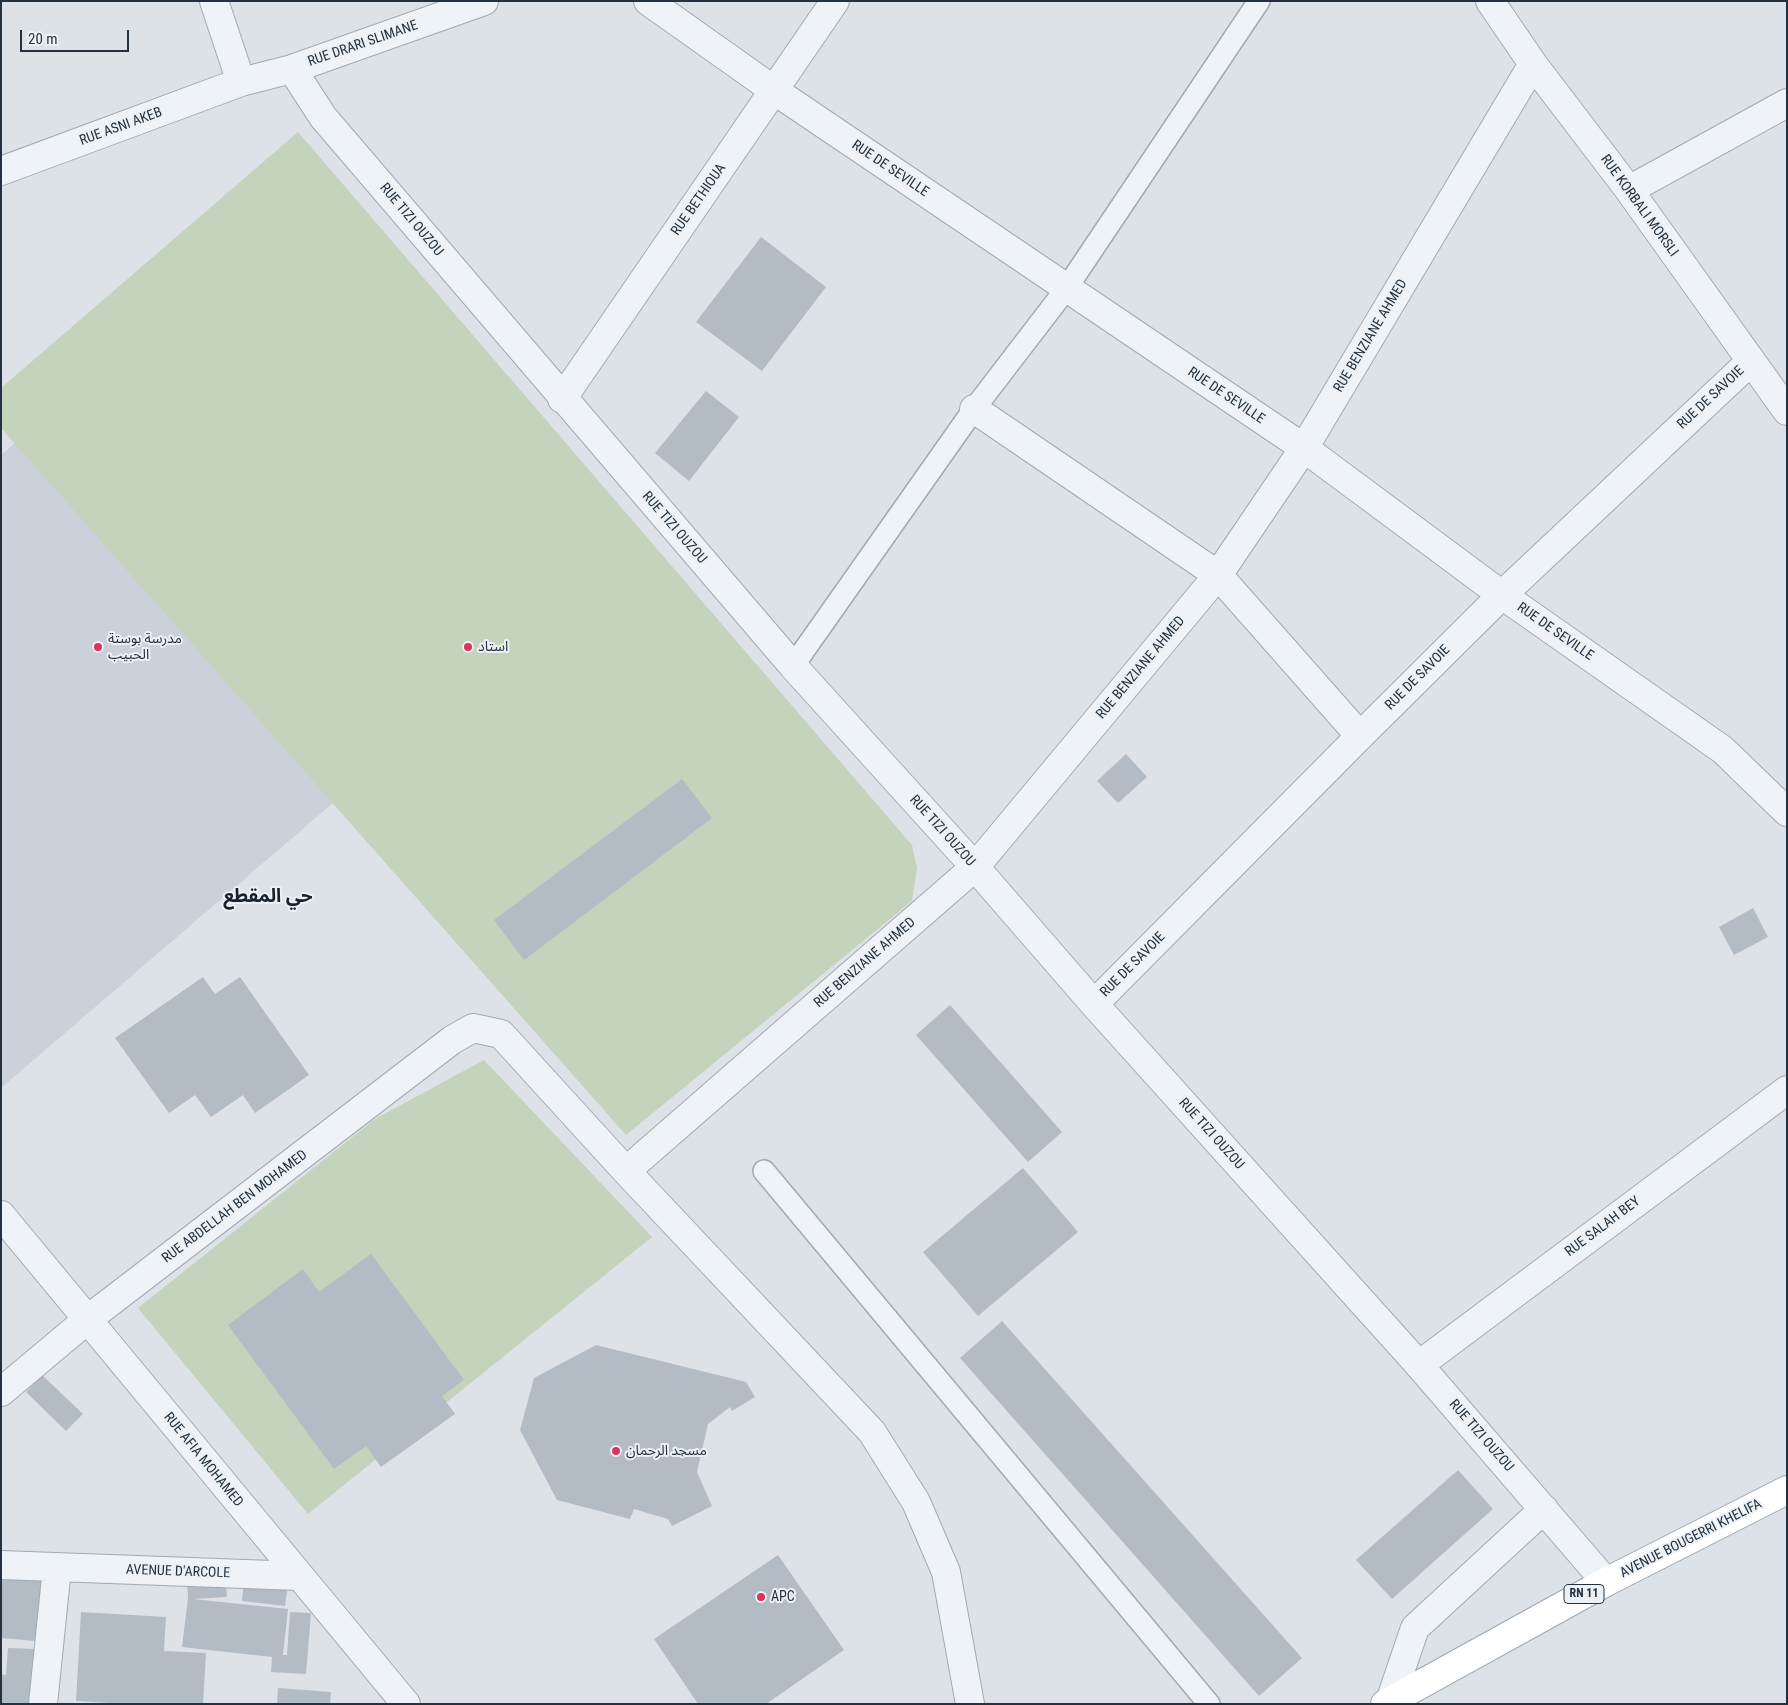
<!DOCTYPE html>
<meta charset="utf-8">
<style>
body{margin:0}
#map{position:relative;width:1788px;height:1705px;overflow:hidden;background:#dce2e8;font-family:"Roboto Condensed",sans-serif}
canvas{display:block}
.frame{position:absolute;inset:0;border:2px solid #243140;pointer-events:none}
.scale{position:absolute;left:20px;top:30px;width:109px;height:22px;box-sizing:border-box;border:2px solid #243140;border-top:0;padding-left:6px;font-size:15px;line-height:18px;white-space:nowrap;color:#243140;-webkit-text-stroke:4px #ecf1f6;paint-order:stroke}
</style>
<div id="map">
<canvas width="1788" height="1705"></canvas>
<div class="frame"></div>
<div class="scale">20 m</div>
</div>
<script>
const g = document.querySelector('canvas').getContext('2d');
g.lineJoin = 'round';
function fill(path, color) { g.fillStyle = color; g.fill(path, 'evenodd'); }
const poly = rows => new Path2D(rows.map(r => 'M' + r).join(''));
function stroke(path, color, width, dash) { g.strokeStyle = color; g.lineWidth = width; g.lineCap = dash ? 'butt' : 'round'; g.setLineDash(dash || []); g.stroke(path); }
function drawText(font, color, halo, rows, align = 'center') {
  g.font = font + ' "Roboto Condensed","Noto Sans Arabic",sans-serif'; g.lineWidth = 4; g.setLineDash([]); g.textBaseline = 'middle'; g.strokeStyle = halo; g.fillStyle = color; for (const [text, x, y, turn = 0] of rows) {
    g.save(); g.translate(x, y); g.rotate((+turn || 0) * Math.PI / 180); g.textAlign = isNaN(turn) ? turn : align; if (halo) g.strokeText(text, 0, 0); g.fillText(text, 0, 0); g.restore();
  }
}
fill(poly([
 [15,443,333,803,1,1088,1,455]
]), '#cad1da');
fill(poly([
 [298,132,912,845,917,868,912,901,626,1135,1,428,1,388],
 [484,1060,652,1237,308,1514,138,1308,375,1119]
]), '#c4d3bc');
fill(poly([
 [761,237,826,287,762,371,696,322],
 [706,391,739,417,689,481,655,453],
 [1126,754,1147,777,1118,803,1097,781],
 [682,779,712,818,524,960,494,920],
 [1753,908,1768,937,1734,955,1719,927],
 [203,977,215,994,240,977,309,1075,255,1113,243,1095,211,1117,195,1095,169,1113,115,1038],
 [950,1005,1062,1132,1028,1162,916,1035],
 [1023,1168,1078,1232,978,1316,923,1252],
 [371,1254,464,1380,442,1396,455,1414,381,1467,366,1446,334,1469,228,1325,303,1269,319,1292],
 [1002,1321,1302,1658,1259,1696,960,1358],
 [596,1345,746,1382,755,1397,732,1411,730,1407,708,1424,697,1472,712,1506,672,1526,668,1519,634,1509,630,1519,557,1500,520,1430,534,1378],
 [42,1375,83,1414,66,1431,26,1392],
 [1458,1470,1493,1509,1392,1599,1356,1560],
 [778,1555,844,1650,766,1704,698,1704,654,1639],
 [1,1561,43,1564,36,1641,1,1638],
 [225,1574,227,1597,193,1599,288,1609,283,1655,287,1655,290,1612,311,1613,306,1674,271,1672,272,1657,182,1647,188,1598,187,1577],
 [244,1580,288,1585,285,1606,242,1601],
 [81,1612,166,1617,164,1651,206,1653,203,1704,129,1704,76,1701],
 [8,1648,34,1649,31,1704,1,1704,1,1674,6,1675],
 [278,1688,331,1692,330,1704,277,1704]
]), '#b3bbc5');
const lane = poly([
 [793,666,974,409,1066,289,1259,1],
 [764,1171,1209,1704]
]);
const street = poly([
 [214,1,241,82],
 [648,1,775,91,1304,448,1502,595,1723,750,1787,812],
 [1490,1,1533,64,1629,190,1787,411],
 [292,69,323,117,793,666,975,867,1094,1004,1419,1365,1606,1582],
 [1,171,241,82,292,69,484,1],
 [1629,190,1787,103],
 [562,399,835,1],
 [974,409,1218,575,1360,736],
 [1094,1004,1360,736,1502,595,1751,361],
 [626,1171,975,867,1218,575,1304,448,1533,64],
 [1,1215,406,1704],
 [1419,1365,1787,1090],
 [1,1392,88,1319,452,1040,473,1028,501,1034,626,1171,872,1432,916,1502,946,1572,970,1704],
 [1,1565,299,1576],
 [1390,1701,1415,1628,1544,1509],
 [43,1704,57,1568]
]);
const primary = poly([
 [1385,1704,1606,1582,1787,1490]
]);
stroke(lane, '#a1a9b2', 24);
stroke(street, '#a1a9b2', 30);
stroke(primary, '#9aa7b5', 30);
stroke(lane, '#eff2f6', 21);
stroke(street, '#eff2f6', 28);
stroke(primary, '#fff', 28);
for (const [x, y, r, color] of [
 [98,647,5,"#dd325b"],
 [468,647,5,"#dd325b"],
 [616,1451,5,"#dd325b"],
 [761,1597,5,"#dd325b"]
]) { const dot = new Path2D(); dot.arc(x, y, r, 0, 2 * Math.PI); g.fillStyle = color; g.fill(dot); stroke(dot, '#ecf1f6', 2); }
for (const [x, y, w] of [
 [1584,1594,40]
]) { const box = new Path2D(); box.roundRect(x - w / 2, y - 9.5, w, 19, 4); g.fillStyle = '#ecf1f6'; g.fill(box); stroke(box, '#243140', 1); }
drawText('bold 12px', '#243140', null, [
 ["RN 11",1584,1594]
]);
drawText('14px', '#243140', '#ecf1f6', [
 ["RUE DRARI SLIMANE",363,44,-19],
 ["RUE ASNI AKEB",121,127,-20],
 ["RUE DE SEVILLE",890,169,34],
 ["RUE BETHIOUA",699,200,-55],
 ["RUE KORBALI MORSLI",1639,206,54],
 ["RUE TIZI OUZOU",411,220,50],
 ["RUE BENZIANE AHMED",1371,336,-59],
 ["RUE DE SEVILLE",1226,396,34],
 ["RUE DE SAVOIE",1711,398,-43],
 ["RUE TIZI OUZOU",674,528,49],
 ["RUE DE SEVILLE",1555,632,35],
 ["RUE BENZIANE AHMED",1141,668,-50],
 ["RUE DE SAVOIE",1418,678,-45],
 ["RUE TIZI OUZOU",942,831,48],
 ["RUE BENZIANE AHMED",865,963,-41],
 ["RUE DE SAVOIE",1133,965,-45],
 ["RUE TIZI OUZOU",1211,1134,48],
 ["RUE ABDELLAH BEN MOHAMED",235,1207,-37],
 ["RUE SALAH BEY",1603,1227,-37],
 ["RUE TIZI OUZOU",1481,1436,49],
 ["RUE AFIA MOHAMED",203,1460,51],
 ["AVENUE BOUGERRI KHELIFA",1691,1539,-27],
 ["AVENUE D'ARCOLE",178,1572,2]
]);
drawText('14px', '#243140', '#ecf1f6', [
 ["مدرسة بوستة",108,639],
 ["الحبيب",108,655],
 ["استاد",478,647],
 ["مسجد الرحمان",626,1451],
 ["APC",771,1597]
], 'left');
drawText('bold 19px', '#172231', '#ecf1f6', [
 ["حي المقطع",268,897]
]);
</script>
